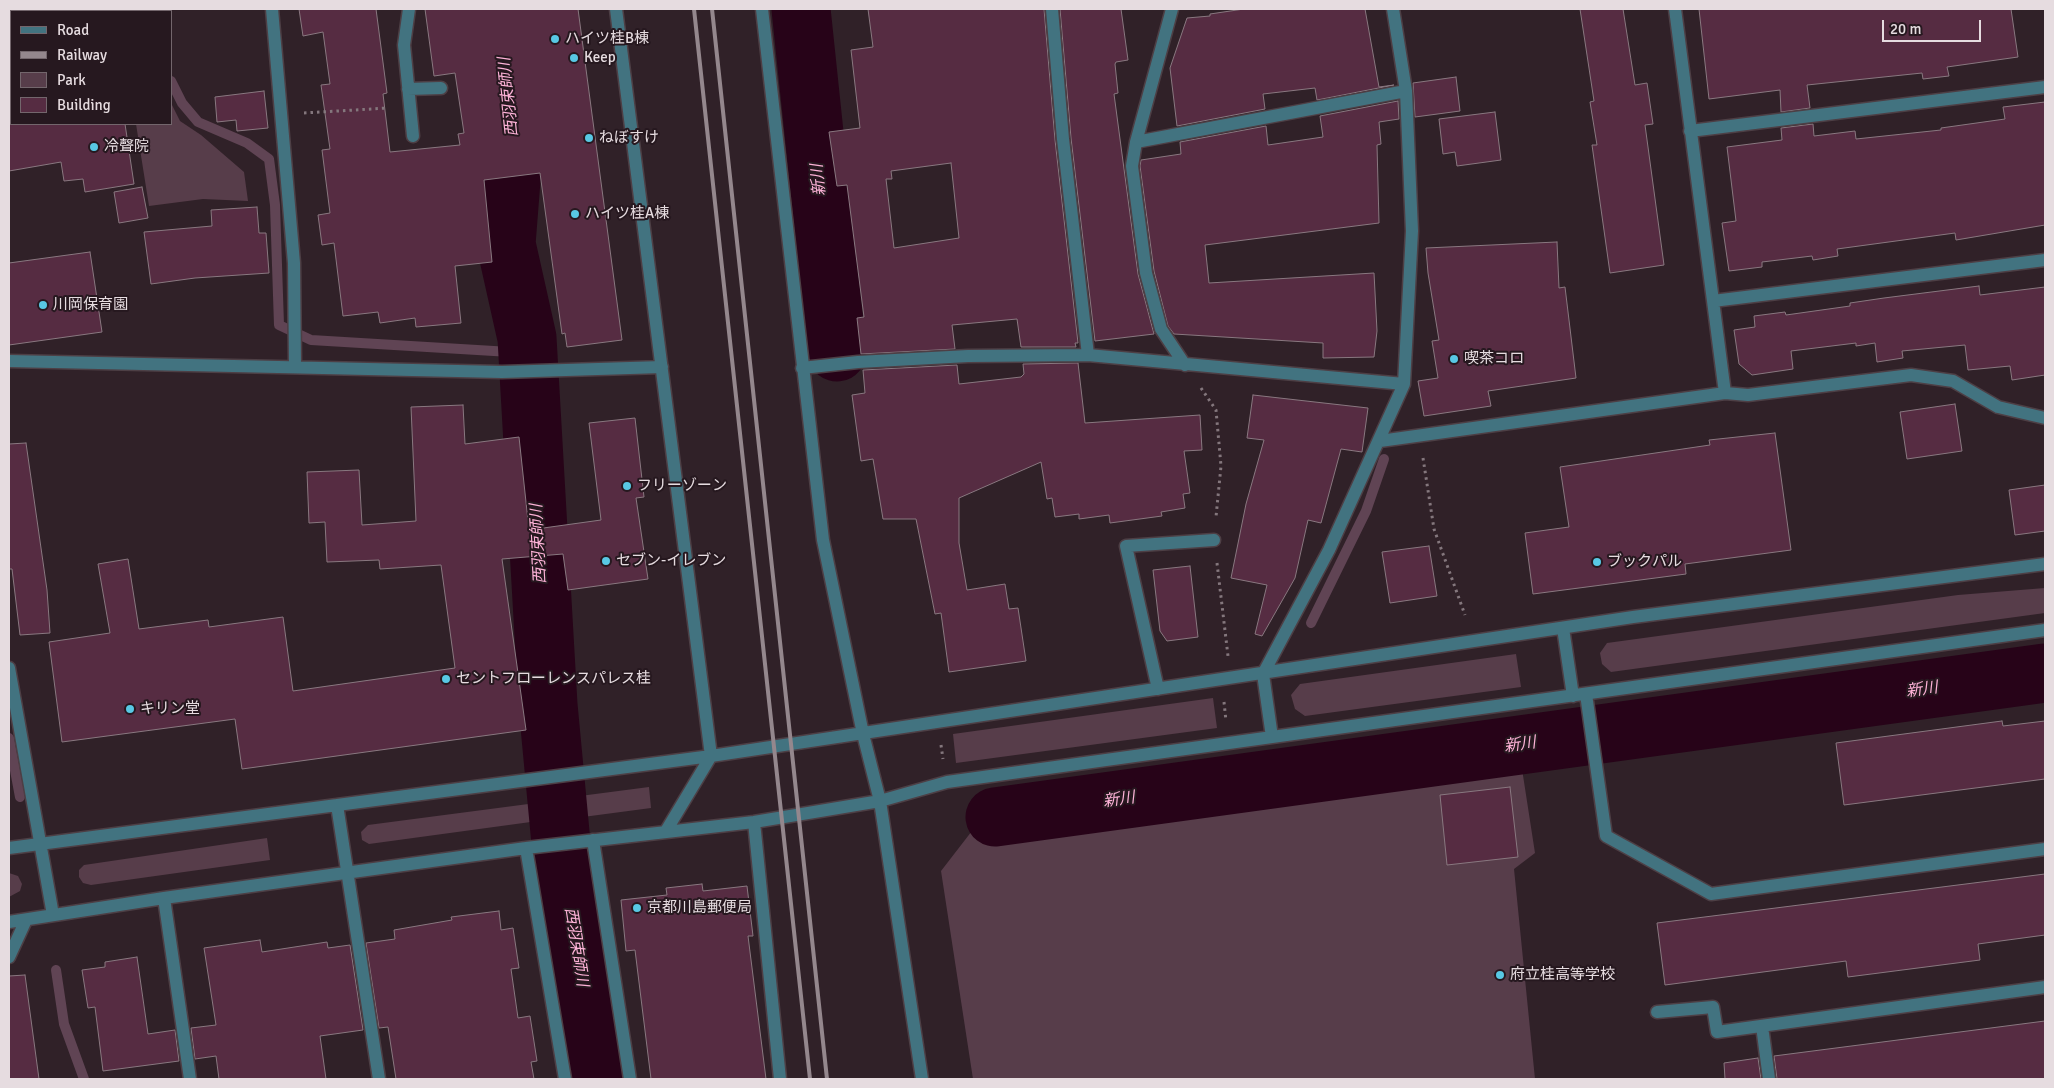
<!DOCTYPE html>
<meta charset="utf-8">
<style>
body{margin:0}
#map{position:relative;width:2054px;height:1088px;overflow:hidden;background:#302128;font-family:Signika,sans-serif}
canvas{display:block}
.frame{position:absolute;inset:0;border:10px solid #e6dce0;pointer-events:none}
.legend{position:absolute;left:10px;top:10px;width:162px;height:115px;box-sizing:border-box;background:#26181f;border:1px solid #73666c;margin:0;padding:6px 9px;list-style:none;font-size:15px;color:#e6dce0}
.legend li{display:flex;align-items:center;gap:10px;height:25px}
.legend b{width:25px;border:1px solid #73666c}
.scale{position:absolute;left:1882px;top:20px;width:99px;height:22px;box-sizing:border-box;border:2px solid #e6dce0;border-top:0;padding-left:6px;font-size:15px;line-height:18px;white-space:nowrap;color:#e6dce0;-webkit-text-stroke:4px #26181f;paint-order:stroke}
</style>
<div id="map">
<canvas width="2054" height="1088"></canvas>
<div class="frame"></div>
<ul class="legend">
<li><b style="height:6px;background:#427380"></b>Road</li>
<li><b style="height:6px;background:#94878d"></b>Railway</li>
<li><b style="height:14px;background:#573d4a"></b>Park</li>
<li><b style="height:14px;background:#562c42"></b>Building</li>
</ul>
<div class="scale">20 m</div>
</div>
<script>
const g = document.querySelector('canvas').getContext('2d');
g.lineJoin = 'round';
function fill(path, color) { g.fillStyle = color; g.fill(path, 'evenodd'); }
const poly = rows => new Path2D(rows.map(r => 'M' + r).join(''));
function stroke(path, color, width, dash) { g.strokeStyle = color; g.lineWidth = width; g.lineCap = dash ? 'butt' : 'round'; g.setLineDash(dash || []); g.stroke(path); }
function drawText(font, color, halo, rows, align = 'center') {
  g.font = font + ' Signika,"Noto Sans JP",sans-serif'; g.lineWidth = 4; g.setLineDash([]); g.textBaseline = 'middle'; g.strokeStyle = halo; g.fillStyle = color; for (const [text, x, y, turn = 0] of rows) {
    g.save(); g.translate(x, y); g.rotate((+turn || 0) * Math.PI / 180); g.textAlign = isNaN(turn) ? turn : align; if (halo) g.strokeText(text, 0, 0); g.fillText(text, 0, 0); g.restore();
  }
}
fill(poly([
 [171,103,180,121,201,135,244,172,248,201,203,199,149,206,136,124,171,124],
 [2045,588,2045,613,1611,672,1602,664,1600,653,1607,643,1958,595],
 [1516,654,1521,687,1305,716,1295,709,1291,695,1300,684],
 [1213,698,1217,728,956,763,953,734],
 [1520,756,1535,853,1514,869,1535,1079,973,1079,941,871,975,827],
 [649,787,651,808,583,817,580,796],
 [536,803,538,821,369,844,362,840,361,832,368,825],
 [267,838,270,860,91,885,83,883,79,877,79,870,84,865],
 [9,873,18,876,22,884,20,891,9,897]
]), '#573d4a');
stroke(poly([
 [9,45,11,45],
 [171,81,182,103,198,122,247,143,269,159,275,205,279,325,311,340,527,353],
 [1311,623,1366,511,1384,459],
 [9,738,20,797],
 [56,970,64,1024,84,1079]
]), '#604454', 10);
stroke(poly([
 [497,9,506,82,515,129,506,244,527,338,548,705,564,875,597,1079],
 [801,9,837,352],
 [995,817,2045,673]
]), '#270318', 59);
const building = poly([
 [299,9,376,9,387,93,383,94,390,152,460,145,458,134,464,133,455,73,434,76,425,9,578,9,622,340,567,347,565,333,562,334,540,173,484,180,492,262,455,266,461,323,416,327,415,318,380,323,378,312,343,316,334,243,322,245,318,215,330,213,322,150,330,149,321,85,330,84,323,32,303,36,299,9],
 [868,9,1044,9,1055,140,1078,343,1075,343,1076,347,1021,347,1017,319,952,325,955,349,861,354,857,318,864,317,847,185,837,186,829,132,860,128,851,50,873,47,868,9],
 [951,163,959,238,894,248,886,179,892,179,891,171,951,163],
 [1060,9,1121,9,1128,60,1116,62,1115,64,1118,93,1114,94,1138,274,1154,334,1095,341,1071,138,1060,9],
 [1244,9,1365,9,1379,87,1394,85,1317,100,1315,88,1263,94,1265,109,1177,126,1170,68,1187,18,1210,16,1210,14,1244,9],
 [1580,9,1623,9,1635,85,1647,83,1653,124,1645,125,1664,265,1610,273,1592,145,1597,145,1590,102,1594,101,1580,9],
 [1699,9,2011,9,2018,57,1947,67,1949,76,1923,79,1922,73,1807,85,1810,108,1781,112,1780,90,1709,99,1699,9],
 [1456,77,1460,111,1415,117,1413,83,1456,77],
 [264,91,268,128,237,131,236,120,217,122,215,97,264,91],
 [1398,101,1399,119,1379,122,1381,144,1377,145,1379,223,1205,245,1209,283,1374,273,1377,331,1374,357,1323,358,1323,343,1174,334,1168,326,1154,271,1140,166,1141,160,1181,154,1180,142,1266,126,1268,145,1323,137,1320,116,1398,101],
 [2045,102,2045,225,1956,240,1955,233,1837,249,1838,256,1813,260,1812,256,1762,262,1762,267,1729,271,1722,223,1736,221,1727,147,1782,140,1781,128,1813,124,1814,136,1855,131,1856,139,1941,130,1941,128,2005,119,2003,107,2045,102],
 [1495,112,1501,160,1457,166,1455,152,1443,154,1439,119,1495,112],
 [9,124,125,124,134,184,85,192,83,179,64,181,61,162,9,171,9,124],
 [142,187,148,218,119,223,114,192,142,187],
 [257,207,259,233,266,233,269,273,195,278,151,284,144,232,212,226,211,210,257,207],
 [1557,242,1559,288,1565,287,1576,378,1488,391,1491,406,1424,416,1418,381,1438,378,1432,341,1439,340,1428,273,1426,248,1557,242],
 [90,252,102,332,9,345,9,263,90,252],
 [1979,286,1980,295,2045,287,2045,375,2012,380,2010,366,1968,370,1965,345,1902,351,1903,358,1877,362,1875,343,1856,346,1856,343,1791,351,1793,369,1752,375,1739,364,1734,330,1755,327,1754,316,1785,312,1786,315,1850,306,1850,303,1884,298,1979,286],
 [1078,363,1085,423,1200,415,1202,450,1184,451,1190,493,1183,494,1185,508,1161,512,1162,516,1110,523,1109,515,1079,519,1079,514,1055,517,1052,498,1047,499,1041,462,959,498,959,543,967,590,1005,584,1009,609,1018,608,1026,661,949,672,941,613,935,614,916,519,883,519,873,459,861,461,852,395,865,393,863,370,957,365,959,384,1021,377,1024,374,1023,364,1078,363],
 [1253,395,1368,408,1362,452,1341,449,1321,523,1308,520,1295,578,1262,636,1255,634,1267,585,1231,578,1246,504,1264,440,1247,438,1253,395],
 [1955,404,1962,451,1907,459,1900,412,1955,404],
 [463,405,465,444,519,437,529,530,601,520,589,423,635,418,644,497,636,498,648,579,568,590,563,554,502,559,526,730,242,769,235,719,62,742,49,642,110,633,98,564,128,559,139,629,208,620,209,627,283,617,293,691,455,668,441,565,380,569,379,560,327,562,325,522,309,523,307,472,359,470,362,525,416,521,411,407,463,405],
 [1775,433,1791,550,1685,564,1686,574,1533,594,1525,533,1569,527,1560,467,1710,445,1709,440,1775,433],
 [26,443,47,590,50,633,20,635,12,569,9,569,9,444,26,443],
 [2045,485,2045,531,2015,535,2009,490,2045,485],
 [1429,546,1437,596,1390,603,1382,552,1429,546],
 [1190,566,1198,637,1167,641,1160,631,1153,570,1190,566],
 [2002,721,2003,726,2045,721,2045,779,1844,805,1836,743,2002,721],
 [1510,787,1518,857,1447,865,1440,795,1510,787],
 [2045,874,2045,935,1978,944,1980,960,1848,977,1846,961,1665,985,1657,923,2045,874],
 [702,884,703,891,747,886,753,936,748,936,766,1079,651,1079,635,950,626,951,621,900,667,895,666,888,702,884],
 [499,911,501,930,513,928,519,968,511,969,518,1018,530,1016,537,1061,531,1062,534,1079,396,1079,388,1027,379,1028,366,943,395,939,394,930,452,920,451,917,499,911],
 [260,940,262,952,327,942,328,948,350,945,363,1030,320,1036,326,1079,219,1079,216,1056,195,1059,191,1028,216,1025,204,948,260,940],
 [137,957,148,1034,175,1030,179,1061,103,1071,95,1007,88,1008,82,970,105,967,105,962,137,957],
 [25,975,39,1079,9,1079,9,976,25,975],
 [2045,1021,2045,1079,1777,1079,1774,1056,2045,1021],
 [1758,1058,1761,1079,1725,1079,1724,1063,1758,1058]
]);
fill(building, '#562c42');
stroke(building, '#897880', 1);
const minor = poly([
 [272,9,294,263,295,367],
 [409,9,404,45,413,136],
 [616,9,711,756,666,831],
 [762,9,823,540,863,734,880,801,922,1079],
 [1052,9,1063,139,1088,355],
 [1172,9,1136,142,1132,166,1146,273,1161,329,1185,365],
 [1675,9,1725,393],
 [9,33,10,33],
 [408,89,441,88],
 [1690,131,2045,87],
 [1136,142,1406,91],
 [1713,301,2045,260],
 [9,361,502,372,662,367],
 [802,368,858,362,968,356,1088,355,1404,384],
 [1380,441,1725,393,1748,395,1911,375,1953,381,1998,407,2045,418],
 [1563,628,1573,696],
 [9,668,53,915],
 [1158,689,1126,546,1214,540],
 [1586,694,1606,836,1711,894,2045,849],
 [1272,737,1263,674,1329,550,1404,384,1412,231,1406,91,1393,9],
 [337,805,379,1079],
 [754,822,780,1079],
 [593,840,630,1079],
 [9,848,711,756,1633,617,2045,564],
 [526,848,565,1079],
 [164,898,190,1079],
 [9,922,164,898,526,848,754,822,880,801,947,782,2045,630],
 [9,957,26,920],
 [1657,1012,1713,1007,1717,1032,2045,987],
 [1762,1026,1769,1079]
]);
stroke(minor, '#4d3f45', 15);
stroke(poly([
 [304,113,388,108],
 [1201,388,1216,410,1221,466,1216,517],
 [1423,458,1434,529,1465,615],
 [1217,563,1228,656],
 [1224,702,1226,721],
 [941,745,943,759]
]), '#84777d', 3, [2.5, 4]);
stroke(minor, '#427380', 12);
stroke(poly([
 [694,9,810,1079],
 [712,9,827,1079]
]), '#94878d', 4);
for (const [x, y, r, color] of [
 [555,39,5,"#58c8e4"],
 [574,58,5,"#58c8e4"],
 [589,138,5,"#58c8e4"],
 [94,147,5,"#58c8e4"],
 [575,214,5,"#58c8e4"],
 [43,305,5,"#58c8e4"],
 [1454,359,5,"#58c8e4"],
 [627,486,5,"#58c8e4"],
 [606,561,5,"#58c8e4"],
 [1597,562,5,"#58c8e4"],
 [446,679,5,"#58c8e4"],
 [130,709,5,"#58c8e4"],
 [637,908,5,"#58c8e4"],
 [1500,975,5,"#58c8e4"]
]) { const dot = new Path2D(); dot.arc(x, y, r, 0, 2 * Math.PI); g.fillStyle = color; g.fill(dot); stroke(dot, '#26181f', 2); }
drawText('15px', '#e6dce0', '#26181f', [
 ["ハイツ桂B棟",565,39],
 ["Keep",584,58],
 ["ねぼすけ",599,138],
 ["冷聲院",104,147],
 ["ハイツ桂A棟",585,214],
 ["川岡保育園",53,305],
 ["喫茶コロ",1464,359],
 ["フリーゾーン",637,486],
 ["セブン-イレブン",616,561],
 ["ブックパル",1607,562],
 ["セントフローレンスパレス桂",456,679],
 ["キリン堂",140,709],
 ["京都川島郵便局",647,908],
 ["府立桂高等学校",1510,975]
], 'left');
drawText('italic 16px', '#fdb2d7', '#26181f', [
 ["西羽束師川",509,97,-96],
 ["新川",819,180,-96],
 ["西羽束師川",539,544,-93],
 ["新川",1922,690,-8],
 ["新川",1520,745,-8],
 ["新川",1119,800,-8],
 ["西羽束師川",576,947,81]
]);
</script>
